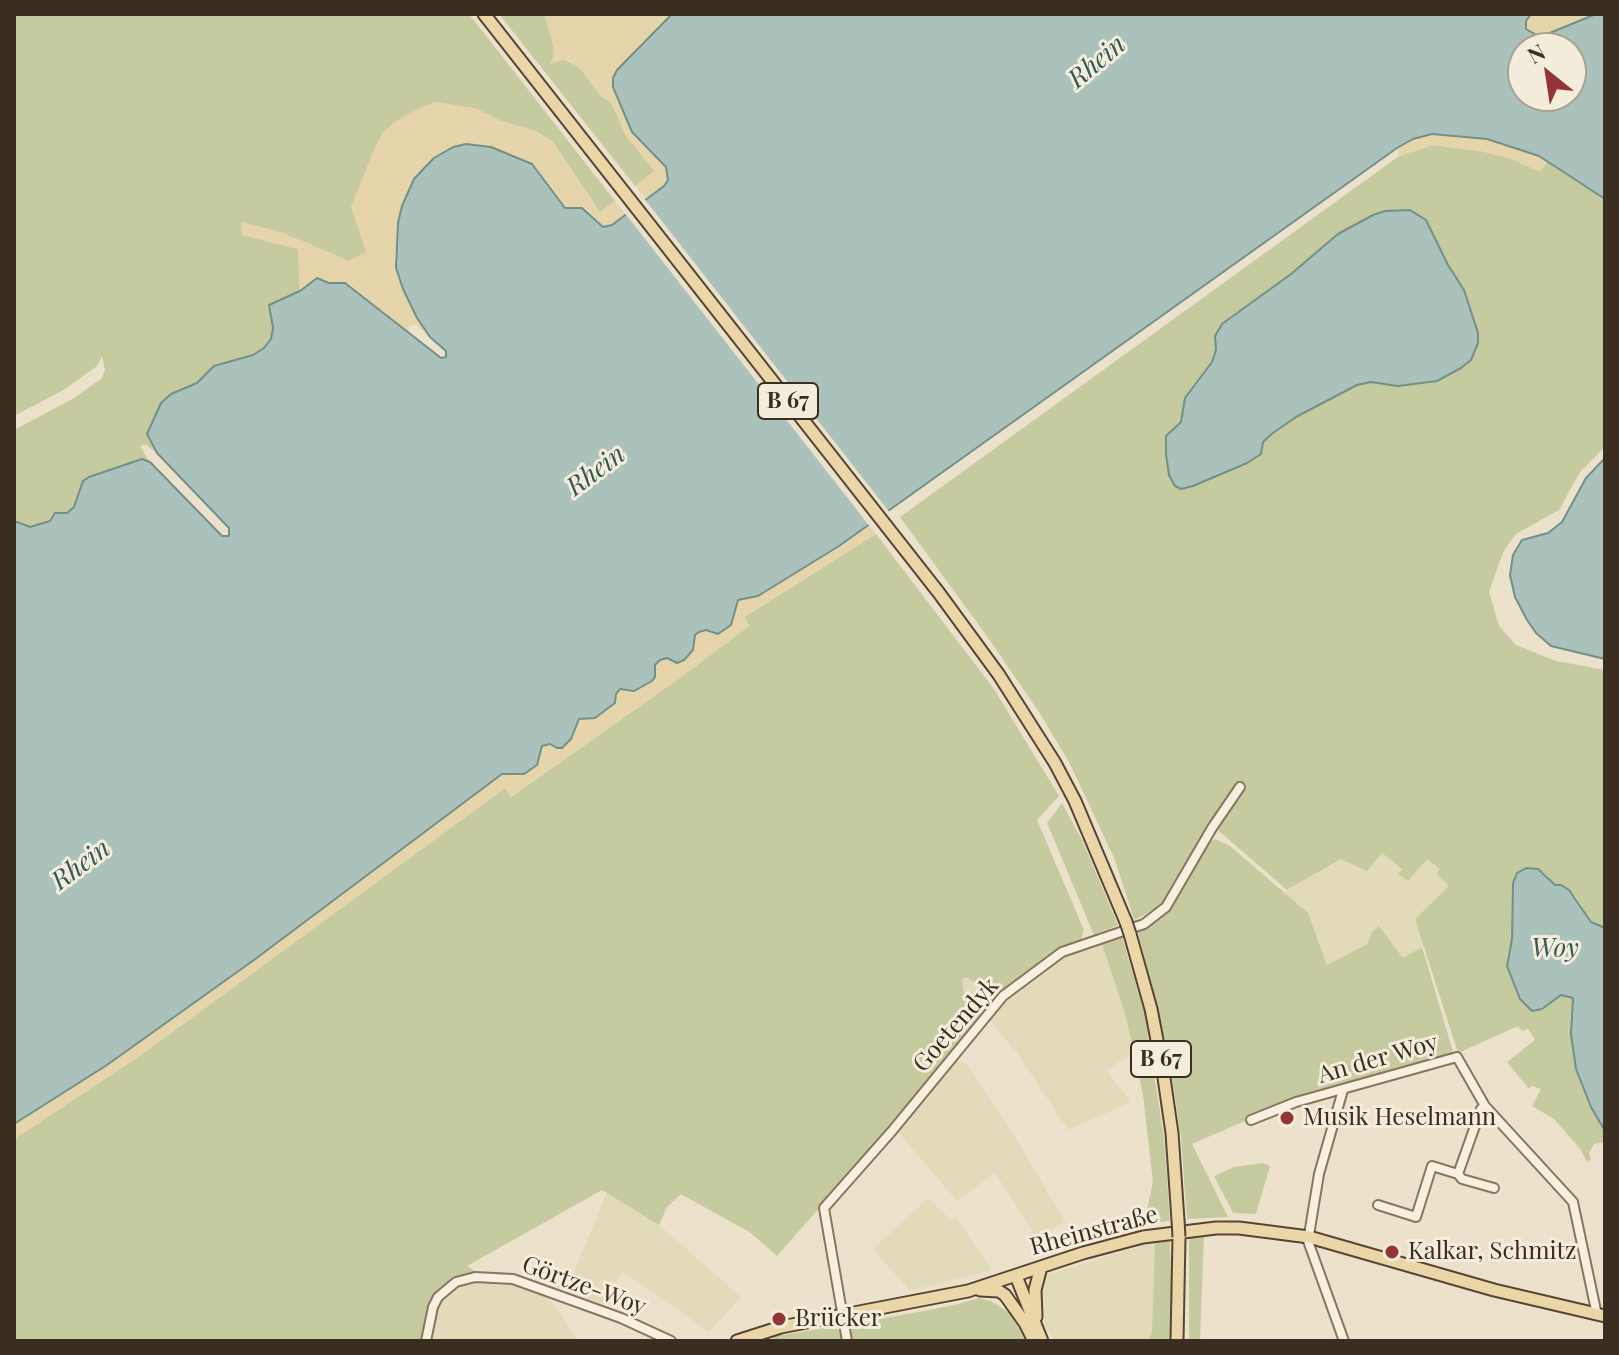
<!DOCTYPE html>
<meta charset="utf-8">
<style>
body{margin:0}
#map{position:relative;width:1619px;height:1355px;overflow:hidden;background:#ece2cb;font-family:"Playfair Display",serif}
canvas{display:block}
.frame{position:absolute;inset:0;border:16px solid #3a2e22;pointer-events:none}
.north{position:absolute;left:1507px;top:32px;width:80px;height:80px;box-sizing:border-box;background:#f4eddb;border:2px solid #aaa191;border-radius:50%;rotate:330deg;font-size:22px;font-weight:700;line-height:32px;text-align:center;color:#3a2e22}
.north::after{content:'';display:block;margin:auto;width:28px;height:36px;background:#933436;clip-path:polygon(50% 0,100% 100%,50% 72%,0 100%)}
</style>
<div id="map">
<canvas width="1619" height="1355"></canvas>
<div class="frame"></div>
<div class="north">N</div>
</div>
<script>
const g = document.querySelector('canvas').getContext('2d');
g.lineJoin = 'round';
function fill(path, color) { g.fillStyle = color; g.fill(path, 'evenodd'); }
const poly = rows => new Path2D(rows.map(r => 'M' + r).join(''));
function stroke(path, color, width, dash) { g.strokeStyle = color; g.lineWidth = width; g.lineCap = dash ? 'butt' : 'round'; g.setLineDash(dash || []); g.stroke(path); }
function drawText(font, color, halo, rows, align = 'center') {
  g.font = font + ' "Playfair Display",serif'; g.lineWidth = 6; g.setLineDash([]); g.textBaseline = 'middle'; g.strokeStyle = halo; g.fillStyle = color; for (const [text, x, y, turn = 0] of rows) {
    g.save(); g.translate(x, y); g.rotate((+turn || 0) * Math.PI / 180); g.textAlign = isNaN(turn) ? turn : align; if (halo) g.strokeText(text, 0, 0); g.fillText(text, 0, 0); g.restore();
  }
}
fill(poly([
 [1382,853,1402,869,1426,859,1441,870,1449,886,1415,919,1425,945,1404,959,1379,926,1372,932,1368,943,1327,965,1308,913,1285,892,1342,859],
 [1101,941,1126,1017,1134,1053,1106,1070,1131,1102,1068,1130,1017,1053,988,1018,1009,995,1063,954],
 [966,977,998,996,982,1014,964,996,961,981],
 [957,1060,967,1065,1011,1130,1065,1222,1037,1238,995,1173,957,1201,897,1131],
 [607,1192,659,1225,741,1297,709,1332,622,1271,602,1307,565,1294],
 [928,1198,951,1220,955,1216,992,1270,910,1291,873,1249],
 [1155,1241,1152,1331,1148,1341,1055,1341,1044,1325,1041,1290,1044,1276],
 [469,1279,511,1282,542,1293,558,1309,577,1341,429,1341,437,1303,447,1291]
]), '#e2dbb9');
fill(poly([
 [14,14,469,14,615,201,600,212,553,142,536,131,501,121,475,108,366,252,349,261,283,233,241,222,243,235,298,249,300,291,269,305,273,328,271,339,264,348,253,355,214,366,197,383,183,388,147,434,157,453,146,445,140,446,150,462,146,459,89,477,83,481,74,507,67,513,59,512,50,521,29,528,14,521,14,430,74,398,102,378,105,370,102,356,97,366,65,389,14,416],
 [499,14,544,14,553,43,554,55,579,67,600,95,612,104,626,136,655,171,635,186],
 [1433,145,1481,151,1512,159,1539,171,1548,161,1605,199,1605,447,1580,472,1559,510,1516,534,1504,550,1489,592,1499,626,1516,645,1556,661,1605,670,1605,928,1591,923,1576,897,1555,886,1544,873,1513,883,1512,939,1507,957,1547,1006,1561,995,1573,998,1571,1034,1576,1069,1591,1107,1605,1131,1605,1142,1594,1144,1589,1153,1591,1159,1587,1162,1581,1150,1554,1119,1532,1106,1541,1089,1531,1086,1529,1089,1507,1062,1535,1040,1528,1029,1522,1031,1518,1026,1458,1053,1415,919,1449,886,1437,874,1440,869,1427,859,1408,881,1398,874,1402,869,1382,853,1367,871,1341,859,1287,890,1219,831,1218,823,1227,806,1220,807,1165,904,1134,920,1115,860,1069,762,1039,712,984,632,900,517,1399,156],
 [876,534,994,689,1059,796,1037,820,1084,930,1081,940,1060,948,998,996,966,977,962,980,964,996,982,1014,890,1128,777,1256,751,1233,681,1194,667,1207,659,1225,602,1190,467,1266,479,1274,468,1273,442,1287,430,1301,422,1341,14,1341,14,1139,141,1055,505,788,511,797,677,680,749,626,744,617],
 [1062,803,1082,840,1118,925,1094,935,1047,823],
 [1215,839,1230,846,1308,913,1327,965,1367,944,1372,932,1379,926,1403,958,1422,947,1454,1055,1295,1099,1192,1144,1228,1217,1187,1219,1181,1138,1168,1051,1138,932,1169,909,1205,845],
 [1122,937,1144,1011,1164,1137,1170,1221,1144,1224,1153,1182,1143,1095,1126,1017,1101,941],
 [1264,1163,1270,1166,1256,1214,1233,1213,1214,1176,1234,1167],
 [1189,1234,1204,1234,1200,1341,1189,1341],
 [1170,1239,1172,1315,1170,1341,1148,1341,1152,1331,1155,1241],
 [979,1298,991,1301,1011,1314,1026,1341,850,1341,852,1327,858,1323,955,1305],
 [830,1327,838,1329,843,1341,776,1341,771,1337]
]), '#c6ca9f');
fill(poly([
 [544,14,672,14,648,41,629,58,615,96,635,137,662,163,669,175,665,186,646,200,635,186,655,170,626,136,612,104,600,95,579,67,565,59,550,64,554,55,553,43],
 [1531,14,1596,14,1540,37,1526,29,1526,21],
 [436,102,475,108,501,121,536,131,553,142,600,212,615,201,626,215,607,228,596,222,586,209,565,208,532,164,491,147,466,144,453,147,434,158,420,170,409,189,398,223,395,254,398,277,403,289,430,337,416,325,409,326,408,332,345,283,329,283,317,278,300,291,298,249,242,235,241,222,283,233,349,261,366,252,351,207,375,147,383,132,396,121,421,107],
 [1432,134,1487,139,1513,146,1548,161,1540,171,1512,159,1481,151,1433,145,1399,156,1397,148,1413,139],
 [869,525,876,534,744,616,749,626,677,680,510,797,505,788,141,1055,14,1139,14,1125,107,1065,254,960,502,774,517,776,538,761,542,746,550,744,558,748,566,745,573,735,576,722,586,718,620,689,634,691,647,685,652,681,655,665,660,660,667,658,675,662,699,632,706,630,720,633,727,628,731,625,737,600,758,596,839,546]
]), '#e6d5ab');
const water = poly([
 [672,14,1531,14,1526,21,1526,29,1540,37,1596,14,1605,14,1605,199,1539,156,1487,139,1432,134,1413,139,1397,148,839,546,758,596,738,600,731,625,718,634,706,630,699,632,695,635,693,650,684,660,677,663,667,658,660,660,655,665,655,677,652,681,634,691,620,689,616,694,615,703,595,718,579,719,571,739,562,748,557,748,550,744,542,746,537,765,524,774,502,774,254,960,107,1065,14,1124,14,521,30,527,50,521,55,513,67,513,74,507,83,481,89,477,142,459,150,462,222,536,229,536,229,528,157,453,147,434,161,403,171,394,197,383,214,366,253,355,264,348,271,339,273,328,269,305,300,291,317,278,329,283,345,283,441,358,446,357,446,351,430,337,417,318,403,289,396,268,398,223,402,206,414,179,434,158,453,147,466,144,491,147,532,164,565,208,582,208,603,227,612,225,664,186,668,180,666,167,632,132,613,87,613,78,617,70,672,14],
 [1523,48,1571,48,1571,96,1523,96,1523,48],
 [1410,210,1426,220,1448,265,1464,290,1478,333,1478,343,1471,360,1461,368,1437,381,1398,386,1371,382,1357,385,1296,417,1273,433,1263,442,1261,454,1247,463,1193,486,1181,489,1175,486,1169,475,1166,454,1166,436,1181,422,1185,398,1212,362,1216,350,1215,336,1222,324,1291,274,1338,234,1373,215,1385,211,1410,210],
 [1605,458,1605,659,1551,646,1536,633,1527,620,1515,597,1510,575,1513,555,1522,540,1548,533,1562,522,1586,478,1605,458],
 [1526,868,1538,869,1555,885,1561,885,1569,890,1591,922,1605,928,1605,1131,1591,1107,1576,1069,1571,1034,1573,998,1561,995,1542,1009,1532,1011,1520,999,1507,966,1512,939,1513,883,1517,873,1526,868]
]);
fill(water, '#abc1bb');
stroke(water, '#729088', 2);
fill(poly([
 [643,197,891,514,871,528,624,212]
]), '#ece2cb');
const minor = poly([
 [1343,1090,1319,1174,1308,1241,1344,1341],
 [1251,1120,1296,1102,1457,1057,1485,1106,1573,1202,1597,1315],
 [1458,1174,1462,1179,1494,1188],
 [1378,1205,1416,1217,1432,1166,1458,1174,1481,1109,1485,1106],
 [426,1341,433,1307,438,1297,456,1282,475,1277,513,1279,621,1318,671,1341],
 [847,1341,824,1208,892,1131,1003,996,1062,952,1144,924,1166,907,1212,828,1240,787]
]);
const major = poly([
 [484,14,939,593,999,675,1055,763,1075,801,1126,922],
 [1130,934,1151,1009,1163,1071,1172,1133,1178,1220],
 [1016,1276,1042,1341],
 [980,1290,999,1291,1005,1295,1025,1323,1034,1341],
 [1036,1317,1035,1290,1041,1267],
 [737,1341,781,1327,968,1291,1083,1253,1143,1237,1216,1228,1239,1228,1309,1237,1494,1290,1605,1316],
 [1177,1341,1179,1237]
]);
stroke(minor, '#887560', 12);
stroke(major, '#574434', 15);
stroke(minor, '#f7f0de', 8);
stroke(major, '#ebd6a7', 11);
const majorBridge = poly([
 [1126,922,1130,934],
 [1178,1220,1179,1237]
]);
stroke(majorBridge, '#574434', 15, []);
stroke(majorBridge, '#ebd6a7', 11);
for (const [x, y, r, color] of [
 [1287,1118,8,"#933436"],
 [1392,1252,8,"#933436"],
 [779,1319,8,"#933436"]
]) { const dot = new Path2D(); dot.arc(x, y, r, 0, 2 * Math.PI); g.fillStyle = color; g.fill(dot); stroke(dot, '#f4eddb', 3); }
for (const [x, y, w] of [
 [788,401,60],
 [1161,1059,60]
]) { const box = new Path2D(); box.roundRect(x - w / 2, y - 18, w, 36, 6); g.fillStyle = '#f4eddb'; g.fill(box); stroke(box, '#3a2e22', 2); }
drawText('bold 22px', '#3a2e22', null, [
 ["B 67",788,401],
 ["B 67",1161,1059]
]);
drawText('24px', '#3a2e22', '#f4eddb', [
 ["Goetendyk",956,1025,-49],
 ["An der Woy",1378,1059,-16],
 ["Rheinstraße",1094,1231,-15],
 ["Görtze-Woy",584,1286,20]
]);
drawText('24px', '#3a2e22', '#f4eddb', [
 ["Musik Heselmann",1303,1118],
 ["Kalkar, Schmitz",1408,1252],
 ["Brücker",795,1319]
], 'left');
drawText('italic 26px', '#335956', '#f4eddb', [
 ["Rhein",1097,62,-40],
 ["Rhein",596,471,-37],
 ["Rhein",81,865,-37],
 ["Woy",1555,949]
]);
</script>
